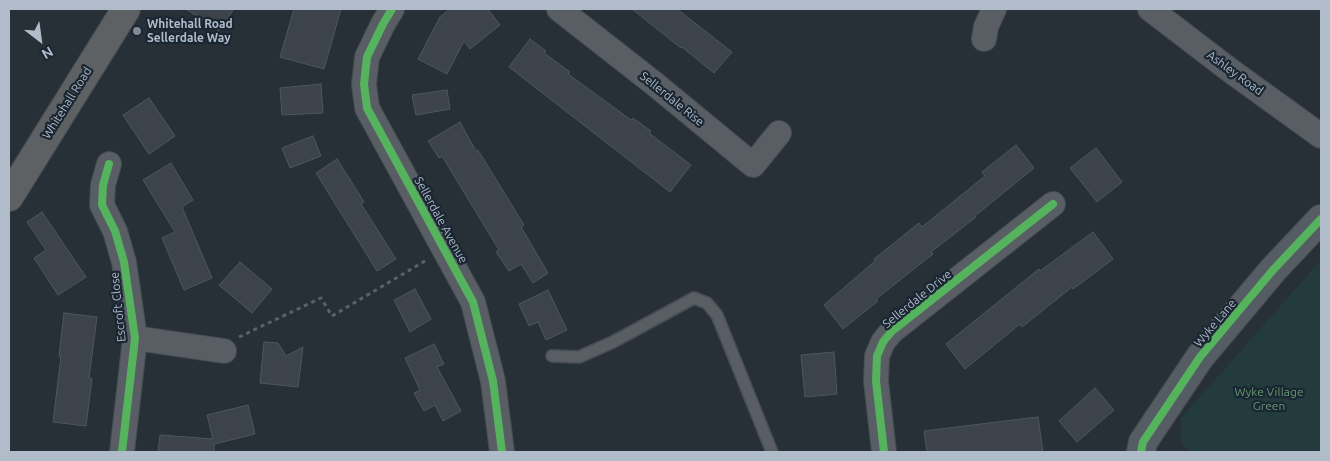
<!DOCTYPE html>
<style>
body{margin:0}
#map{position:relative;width:1330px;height:461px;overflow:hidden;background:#272f37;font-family:Ubuntu,sans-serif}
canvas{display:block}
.frame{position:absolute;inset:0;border:10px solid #b0bcc9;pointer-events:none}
.north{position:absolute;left:15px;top:15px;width:50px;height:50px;-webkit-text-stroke:4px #1a2632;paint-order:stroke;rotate:150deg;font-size:14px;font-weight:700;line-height:20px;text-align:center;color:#b0bcc9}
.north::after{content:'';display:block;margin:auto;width:18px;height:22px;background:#b0bcc9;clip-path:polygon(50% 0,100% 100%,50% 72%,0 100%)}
</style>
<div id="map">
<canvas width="1330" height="461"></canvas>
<div class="frame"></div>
<div class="north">N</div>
</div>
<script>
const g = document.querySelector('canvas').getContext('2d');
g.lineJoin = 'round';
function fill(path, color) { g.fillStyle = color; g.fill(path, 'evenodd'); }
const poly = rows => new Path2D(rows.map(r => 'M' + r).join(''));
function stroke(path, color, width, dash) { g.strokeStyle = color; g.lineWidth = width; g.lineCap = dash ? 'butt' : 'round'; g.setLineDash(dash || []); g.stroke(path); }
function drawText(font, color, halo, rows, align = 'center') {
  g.font = font + ' Ubuntu,sans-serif'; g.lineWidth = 4.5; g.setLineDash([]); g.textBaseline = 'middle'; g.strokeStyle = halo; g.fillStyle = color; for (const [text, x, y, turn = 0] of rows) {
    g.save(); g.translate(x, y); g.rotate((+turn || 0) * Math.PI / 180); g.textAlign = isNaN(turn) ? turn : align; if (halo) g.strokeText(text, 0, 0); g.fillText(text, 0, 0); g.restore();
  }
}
fill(poly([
 [1321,260,1321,451,1193,452,1181,444,1181,418]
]), '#243b3d');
const building = poly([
 [186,9,234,9,219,31,186,9],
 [294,9,341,9,324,69,280,57,294,9],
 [450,9,488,9,500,25,470,49,464,41,447,74,418,59,440,17,450,9],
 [632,9,677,9,732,52,714,73,682,47,681,48,632,9],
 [530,39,546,51,544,53,570,72,568,74,631,120,633,118,651,131,649,133,691,165,670,192,509,67,530,39],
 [321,84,323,113,282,115,280,88,321,84],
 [447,90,450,109,416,115,412,95,447,90],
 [149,98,175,136,149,154,123,115,149,98],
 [460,122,476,151,478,150,524,225,521,227,548,273,533,283,521,264,509,271,496,252,499,250,442,156,439,158,428,141,460,122],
 [313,136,321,156,290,168,282,148,313,136],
 [1016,145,1034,168,975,216,976,217,931,252,933,254,876,299,878,301,843,329,824,305,875,261,874,259,919,223,922,227,985,176,982,172,1016,145],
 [1096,148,1122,182,1097,202,1070,168,1096,148],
 [337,159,364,202,361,204,396,259,377,271,316,173,337,159],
 [171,163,193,200,182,207,212,278,184,290,162,238,175,232,143,180,171,163],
 [42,212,86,277,58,295,34,258,46,250,27,222,42,212],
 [1093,232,1113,259,1073,289,1072,287,1022,327,1020,324,965,369,946,344,1039,269,1040,271,1093,232],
 [240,262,272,289,252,313,219,285,240,262],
 [415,289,431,319,410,332,394,300,415,289],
 [548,290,567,330,546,340,538,322,529,326,519,304,548,290],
 [64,313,97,317,89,378,92,379,86,426,53,422,61,356,59,356,64,313],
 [264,342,278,343,286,356,303,347,298,387,260,383,264,342],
 [434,344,444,364,437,367,461,411,443,421,435,405,424,411,414,393,420,390,405,358,434,344],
 [834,352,837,394,805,397,801,355,834,352],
 [1095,388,1114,410,1077,442,1059,421,1095,388],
 [248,405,255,434,214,444,214,452,158,452,160,435,213,439,207,415,248,405],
 [1038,417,1043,452,927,452,924,431,1038,417]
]);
fill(building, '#3c434a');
stroke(building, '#4f565f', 1);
const lane = poly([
 [552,356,579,357,613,342,694,298,707,303,717,315,772,452]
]);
const street = poly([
 [392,9,383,24,367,57,364,84,367,108,473,302,493,381,502,452],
 [559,9,656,85,753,165,779,133],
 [1150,9,1231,71,1321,136],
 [984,39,986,27,994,9],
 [109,164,103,185,102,205,115,231,124,262,135,338,122,452],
 [135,338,224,351],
 [884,452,876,381,877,356,883,342,892,331,1053,204]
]);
const secondary = poly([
 [1141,452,1143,442,1200,357,1273,270,1321,219]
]);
const highway = poly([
 [9,197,126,9]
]);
stroke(lane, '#464b51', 14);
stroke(street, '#464b51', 26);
stroke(secondary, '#464b51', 30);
stroke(highway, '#444b52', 30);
stroke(poly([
 [239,337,321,298,332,316,425,261]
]), '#5a6268', 3, [4, 4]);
stroke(lane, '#585e64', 11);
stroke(street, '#585e64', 24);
stroke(secondary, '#565c63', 28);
stroke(highway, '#5d6164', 28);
stroke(poly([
 [392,9,383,24,367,57,364,84,367,108,473,302,493,381,502,452],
 [109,164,103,185,102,205,115,231,124,262,135,338,122,452],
 [884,452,876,381,877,356,883,342,892,331,1053,204],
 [1141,452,1143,442,1200,357,1273,270,1321,219]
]), '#56b35d', 8);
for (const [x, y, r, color] of [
 [137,31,5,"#808b96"]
]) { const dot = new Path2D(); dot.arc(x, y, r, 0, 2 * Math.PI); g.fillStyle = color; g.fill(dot); stroke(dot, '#1a2632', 2); }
drawText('bold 12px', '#b0bcc9', '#1a2632', [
 ["Whitehall Road",147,24],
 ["Sellerdale Way",147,38]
], 'left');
drawText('12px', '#b0bcc9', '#1a2632', [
 ["Ashley Road",1235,73,36],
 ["Sellerdale Rise",672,99,39],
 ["Whitehall Road",67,103,-58],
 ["Sellerdale Avenue",441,220,61],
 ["Sellerdale Drive",917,299,-39],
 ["Escroft Close",118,307,-96],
 ["Wyke Lane",1215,323,-50]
]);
drawText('12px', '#669b6d', '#1a2632', [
 ["Wyke Village",1269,392],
 ["Green",1269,406]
]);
</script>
